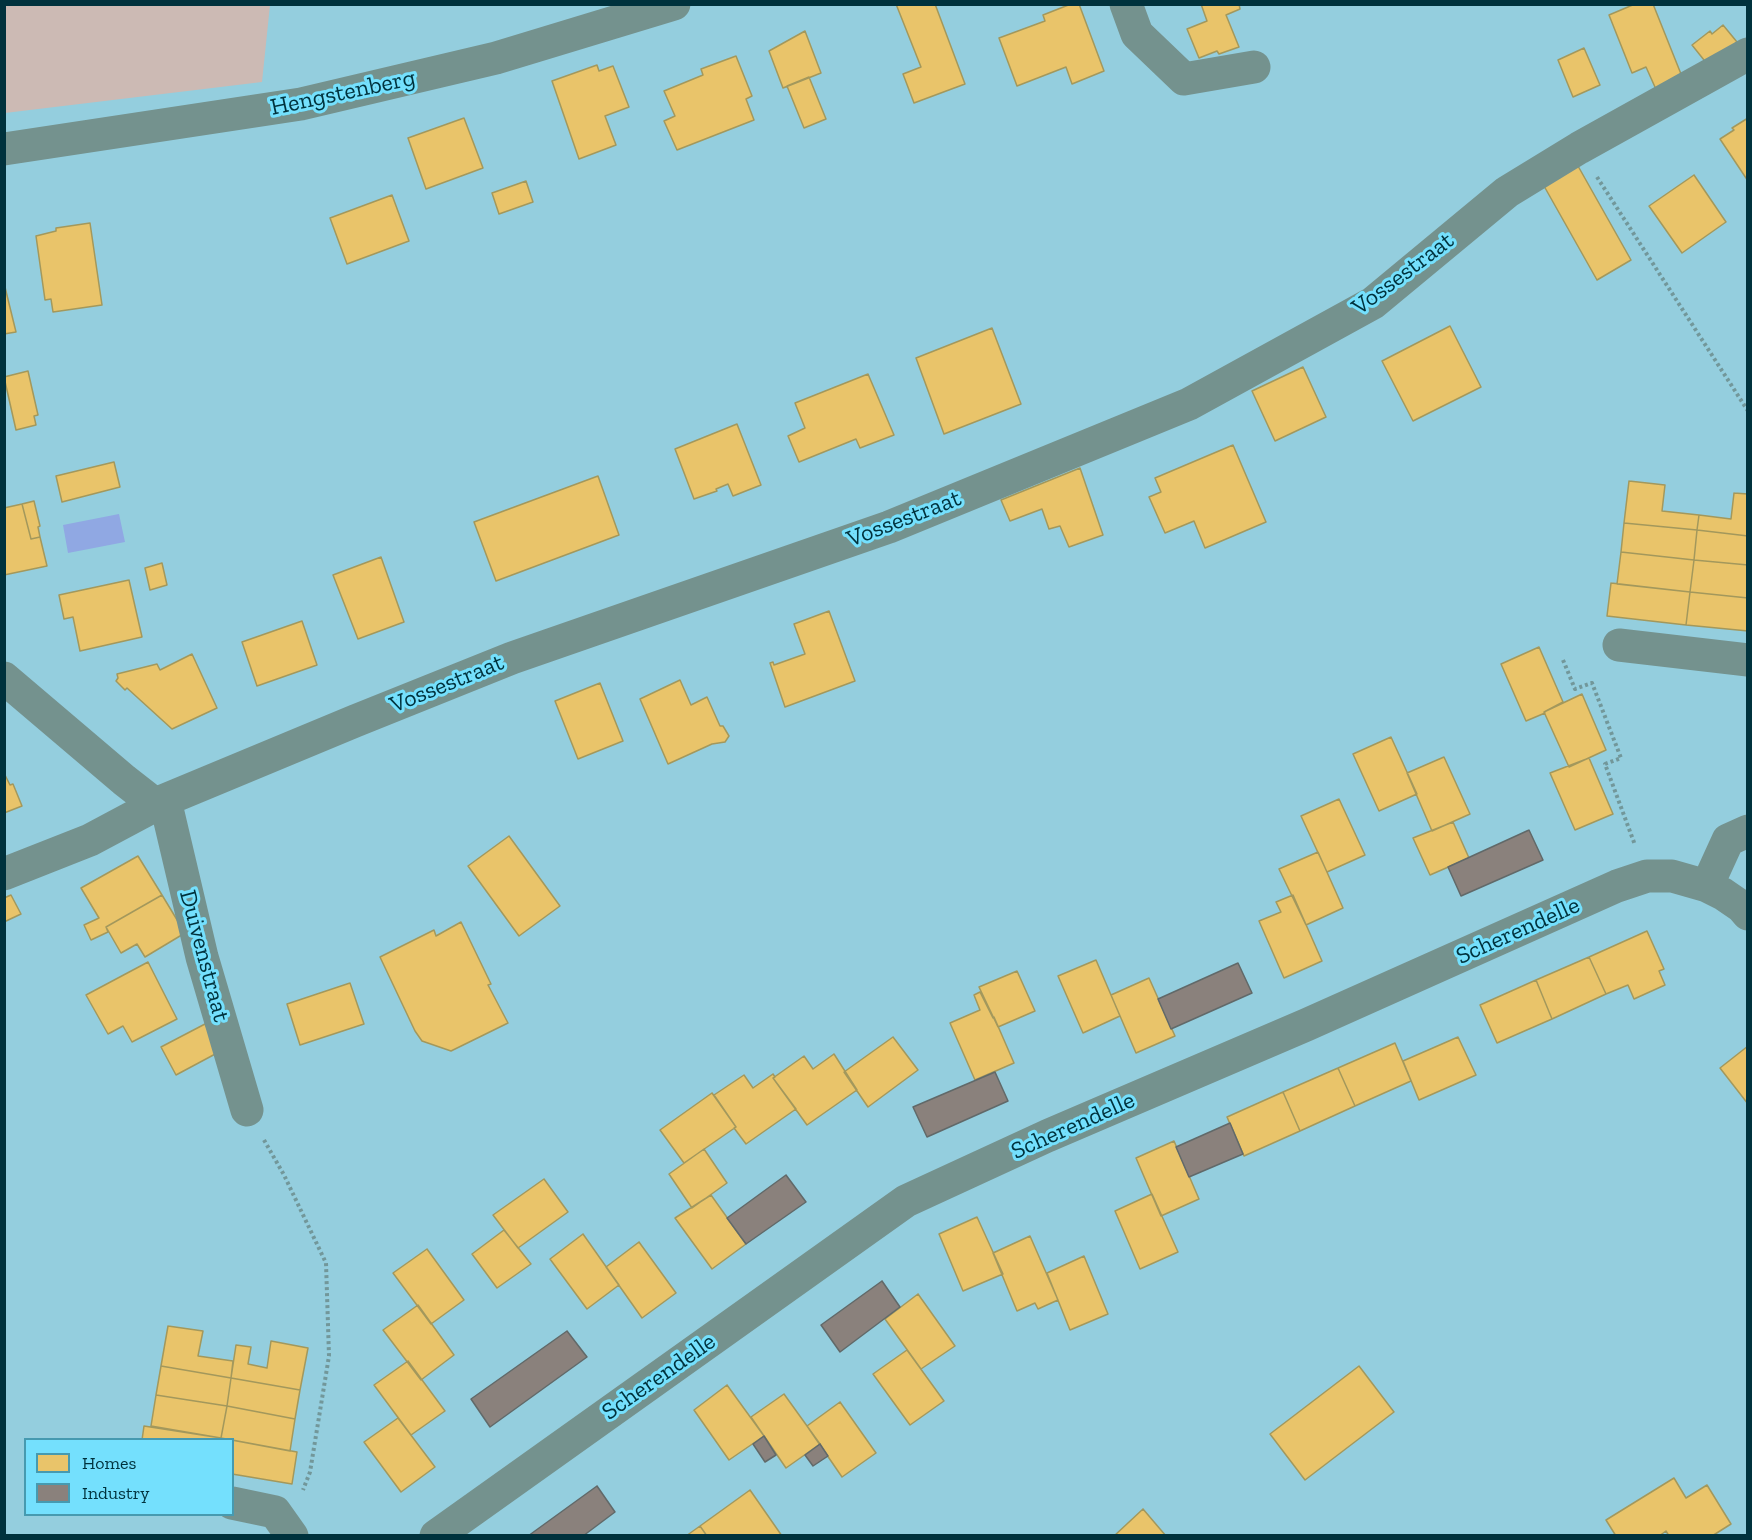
<!DOCTYPE html>
<style>
body{margin:0}
#map{position:relative;width:1752px;height:1540px;overflow:hidden;background:#94cede;font-family:"Zilla Slab",serif}
canvas{display:block}
.frame{position:absolute;inset:0;border:6px solid #00323d;pointer-events:none}
.legend{position:absolute;left:24px;top:1438px;width:210px;height:78px;box-sizing:border-box;background:#74e0fd;border:2px solid #469ab0;margin:0;padding:8px 10px;list-style:none;font-size:18px;color:#00323d}
.legend li{display:flex;align-items:center;gap:12px;height:30px}
.legend b{width:30px;border:2px solid #469ab0}
</style>
<div id="map">
<canvas width="1752" height="1540"></canvas>
<div class="frame"></div>
<ul class="legend">
<li><b style="height:16px;background:#e9c46a"></b>Homes</li>
<li><b style="height:16px;background:#8a817c"></b>Industry</li>
</ul>
</div>
<script>
const g = document.querySelector('canvas').getContext('2d');
g.lineJoin = 'round';
function fill(path, color) { g.fillStyle = color; g.fill(path, 'evenodd'); }
const poly = rows => new Path2D(rows.map(r => 'M' + r).join(''));
function stroke(path, color, width, dash) { g.strokeStyle = color; g.lineWidth = width; g.lineCap = dash ? 'butt' : 'round'; g.setLineDash(dash || []); g.stroke(path); }
function drawText(font, color, halo, rows, align = 'center') {
  g.font = font + ' "Zilla Slab",serif'; g.lineWidth = 6; g.setLineDash([]); g.textBaseline = 'middle'; g.strokeStyle = halo; g.fillStyle = color; for (const [text, x, y, turn = 0] of rows) {
    g.save(); g.translate(x, y); g.rotate((+turn || 0) * Math.PI / 180); g.textAlign = isNaN(turn) ? turn : align; if (halo) g.strokeText(text, 0, 0); g.fillText(text, 0, 0); g.restore();
  }
}
fill(poly([
 [4,5,270,5,262,82,5,113]
]), '#ccbab4');
fill(poly([
 [119,514,125,542,68,553,63,525]
]), '#90a8e3');
const homes = poly([
 [896,4,935,4,965,84,914,103,903,74,921,67,896,4],
 [1071,4,1079,4,1104,71,1072,84,1066,67,1017,86,999,38,1045,21,1043,15,1071,4],
 [1201,4,1239,4,1240,9,1226,15,1239,47,1219,54,1217,51,1199,58,1187,29,1207,21,1201,4],
 [1635,4,1653,4,1683,79,1659,96,1646,67,1632,73,1609,15,1635,4],
 [1723,25,1737,42,1708,65,1692,45,1710,31,1712,34,1723,25],
 [805,31,821,73,783,88,769,51,805,31],
 [1584,48,1600,85,1573,97,1558,60,1584,48],
 [736,56,752,96,746,99,754,120,677,150,664,121,675,116,664,91,703,75,701,69,736,56],
 [597,65,599,71,613,66,629,107,605,116,616,145,579,159,552,81,597,65],
 [809,77,826,119,804,128,787,86,809,77],
 [464,118,483,168,426,189,408,138,464,118],
 [1748,118,1748,181,1720,139,1734,130,1732,128,1748,118],
 [1578,166,1631,260,1597,280,1544,186,1578,166],
 [1694,175,1726,222,1682,253,1649,206,1694,175],
 [526,181,533,202,499,214,492,193,526,181],
 [392,195,409,241,347,264,330,218,392,195],
 [90,223,102,305,53,312,51,299,45,300,36,236,56,231,56,228,90,223],
 [4,283,16,332,4,334,4,283],
 [1450,326,1481,387,1413,421,1382,361,1450,326],
 [992,328,1021,404,944,434,916,358,992,328],
 [1303,367,1326,417,1275,441,1252,391,1303,367],
 [28,371,38,415,34,416,36,425,16,430,4,377,28,371],
 [868,374,894,435,860,448,856,439,799,462,788,436,805,428,795,403,868,374],
 [737,424,761,485,733,496,728,484,716,489,717,491,694,499,675,449,737,424],
 [1233,445,1266,522,1205,548,1194,521,1165,533,1149,497,1161,492,1155,478,1233,445],
 [114,462,120,487,62,502,56,476,114,462],
 [1080,468,1103,535,1069,547,1060,526,1049,529,1042,509,1010,521,1001,500,1080,468],
 [598,476,619,535,496,581,474,522,598,476],
 [1629,481,1665,485,1662,511,1699,515,1697,530,1624,523,1629,481],
 [1734,493,1748,494,1748,536,1697,530,1699,515,1731,519,1734,493],
 [34,501,40,526,38,527,40,537,31,539,22,504,34,501],
 [22,504,31,539,40,537,47,566,4,575,4,508,22,504],
 [1624,523,1697,530,1694,560,1621,552,1624,523],
 [1697,530,1748,536,1748,565,1694,560,1697,530],
 [1621,552,1694,560,1690,592,1617,584,1621,552],
 [381,557,404,622,358,639,333,575,381,557],
 [1694,560,1748,565,1748,598,1690,592,1694,560],
 [162,563,167,585,150,590,145,568,162,563],
 [129,580,142,637,80,651,73,617,64,619,59,595,129,580],
 [1611,583,1690,592,1686,625,1607,616,1611,583],
 [1690,592,1748,598,1748,631,1686,625,1690,592],
 [829,611,855,681,785,707,770,663,773,662,774,665,805,654,794,624,829,611],
 [302,621,317,665,257,686,242,642,302,621],
 [1539,647,1563,702,1544,712,1545,713,1526,721,1501,664,1539,647],
 [192,654,217,708,172,729,127,688,125,690,116,681,118,678,117,674,157,664,160,670,192,654],
 [680,680,691,705,707,697,720,726,723,726,729,736,725,742,712,744,668,764,640,699,680,680],
 [600,683,623,741,578,759,555,701,600,683],
 [1582,694,1606,750,1569,767,1544,712,1582,694],
 [1391,737,1417,794,1379,811,1353,754,1391,737],
 [1444,757,1470,814,1432,831,1407,773,1444,757],
 [1589,758,1613,814,1575,830,1550,773,1589,758],
 [4,773,10,785,13,784,22,806,4,813,4,773],
 [1339,799,1365,855,1327,872,1301,816,1339,799],
 [1453,822,1469,858,1430,875,1413,838,1453,822],
 [509,836,560,906,519,936,468,866,509,836],
 [1318,852,1343,908,1306,925,1279,869,1318,852],
 [138,856,162,895,106,927,108,932,91,940,84,925,99,918,81,888,138,856],
 [11,895,21,914,4,922,4,898,11,895],
 [162,895,185,933,145,957,137,944,121,953,106,927,162,895],
 [1293,895,1322,961,1284,978,1259,921,1281,912,1276,902,1293,895],
 [461,922,491,984,488,985,508,1023,451,1051,422,1041,415,1031,380,957,434,930,436,936,461,922],
 [1647,931,1664,969,1659,971,1665,985,1634,999,1628,985,1606,994,1589,957,1647,931],
 [1589,957,1606,994,1552,1019,1536,980,1589,957],
 [1096,960,1120,1016,1083,1033,1058,976,1096,960],
 [148,962,177,1019,132,1042,123,1026,108,1034,86,995,148,962],
 [1017,971,1035,1011,998,1027,979,987,1017,971],
 [1149,978,1175,1036,1136,1053,1111,995,1149,978],
 [1536,980,1552,1019,1497,1043,1480,1005,1536,980],
 [350,983,364,1024,300,1045,287,1004,350,983],
 [980,992,993,1018,994,1017,1014,1063,975,1080,950,1023,980,1010,974,995,980,992],
 [205,1024,219,1052,176,1075,161,1047,205,1024],
 [893,1037,918,1070,868,1107,844,1072,893,1037],
 [1458,1037,1476,1075,1419,1100,1403,1061,1458,1037],
 [1395,1043,1411,1081,1355,1106,1338,1068,1395,1043],
 [1748,1046,1748,1104,1720,1068,1748,1046],
 [834,1054,857,1090,807,1125,773,1078,804,1056,813,1069,834,1054],
 [1338,1068,1355,1106,1300,1131,1283,1092,1338,1068],
 [773,1074,775,1077,773,1078,796,1109,746,1144,734,1128,736,1127,714,1095,744,1075,753,1088,773,1074],
 [1283,1092,1300,1131,1244,1156,1227,1117,1283,1092],
 [712,1093,736,1127,684,1163,660,1130,712,1093],
 [1174,1141,1199,1199,1161,1216,1136,1158,1174,1141],
 [704,1149,727,1183,692,1208,669,1174,704,1149],
 [544,1179,568,1212,518,1248,493,1215,544,1179],
 [1152,1194,1178,1252,1140,1269,1115,1211,1152,1194],
 [711,1195,746,1244,712,1269,675,1218,711,1195],
 [977,1217,1003,1274,963,1291,939,1234,977,1217],
 [504,1230,531,1264,497,1288,472,1254,504,1230],
 [583,1234,619,1285,587,1309,550,1259,583,1234],
 [1030,1236,1058,1300,1038,1309,1035,1303,1017,1311,993,1253,1030,1236],
 [639,1242,676,1293,642,1318,606,1267,639,1242],
 [427,1249,464,1300,431,1324,393,1273,427,1249],
 [1084,1256,1108,1314,1070,1330,1047,1273,1084,1256],
 [918,1294,955,1346,921,1369,885,1319,918,1294],
 [418,1305,454,1355,421,1380,383,1330,418,1305],
 [168,1326,203,1331,198,1356,233,1361,231,1378,161,1366,168,1326],
 [271,1341,308,1348,300,1390,231,1378,236,1345,251,1347,248,1364,267,1368,271,1341],
 [907,1350,944,1401,910,1425,873,1374,907,1350],
 [408,1361,445,1411,411,1435,374,1385,408,1361],
 [161,1366,231,1378,227,1406,156,1395,161,1366],
 [1359,1366,1394,1412,1305,1480,1270,1434,1359,1366],
 [231,1378,300,1390,295,1419,227,1406,231,1378],
 [727,1385,764,1436,729,1460,694,1410,727,1385],
 [784,1394,820,1444,786,1468,751,1417,784,1394],
 [156,1395,227,1406,221,1438,151,1426,156,1395],
 [840,1402,876,1453,842,1477,807,1426,840,1402],
 [227,1406,295,1419,290,1451,221,1438,227,1406],
 [398,1418,435,1467,401,1492,364,1442,398,1418],
 [144,1426,221,1438,221,1440,142,1440,144,1426],
 [232,1440,297,1452,292,1484,232,1474,232,1440],
 [1674,1478,1686,1498,1707,1485,1731,1524,1712,1536,1669,1536,1666,1531,1659,1536,1616,1536,1606,1520,1674,1478],
 [750,1490,782,1536,707,1536,700,1526,750,1490],
 [1143,1509,1166,1536,1114,1536,1143,1509],
 [700,1526,707,1536,686,1536,700,1526]
]);
fill(homes, '#e9c46a');
stroke(homes, '#a3985c', 1.5);
const industry = poly([
 [1529,830,1543,860,1461,896,1448,867,1529,830],
 [1238,963,1252,993,1171,1029,1158,999,1238,963],
 [995,1072,1008,1101,927,1137,913,1107,995,1072],
 [1230,1123,1243,1154,1189,1177,1176,1147,1230,1123],
 [786,1175,806,1202,746,1244,727,1218,786,1175],
 [882,1281,900,1307,840,1352,821,1325,882,1281],
 [567,1331,587,1357,490,1427,471,1399,567,1331],
 [764,1436,776,1455,765,1462,753,1444,764,1436],
 [820,1444,828,1456,813,1466,805,1455,820,1444],
 [597,1486,615,1512,583,1536,528,1536,597,1486]
]);
fill(industry, '#8a817c');
stroke(industry, '#616969', 1.5);
stroke(poly([
 [1597,177,1748,411],
 [1563,660,1575,689,1592,683,1621,758,1605,764,1635,845],
 [264,1140,284,1175,326,1263,329,1356,310,1472,303,1490]
]), '#72979a', 4, [3, 3]);
stroke(poly([
 [1126,4,1137,34,1184,79,1254,67],
 [4,149,301,104,496,58,674,4],
 [1619,645,1748,660],
 [4,678,124,780,156,805],
 [165,800,202,957,247,1110],
 [4,874,90,840,165,800,355,721,512,658,889,527,1189,404,1373,303,1507,192,1579,148,1748,54],
 [1707,886,1723,894,1742,907,1748,914],
 [232,1503,275,1512,292,1536],
 [436,1536,906,1201,1047,1136,1306,1025,1617,886,1647,876,1672,876,1707,886,1728,840,1748,831]
]), '#74928e', 33);
drawText('24px', '#00323d', '#74e0fd', [
 ["Hengstenberg",343,93,-12],
 ["Vossestraat",1403,274,-37],
 ["Vossestraat",904,519,-21],
 ["Vossestraat",447,684,-22],
 ["Scherendelle",1518,931,-24],
 ["Duivenstraat",204,956,75],
 ["Scherendelle",1073,1126,-24],
 ["Scherendelle",659,1377,-35]
]);
</script>
